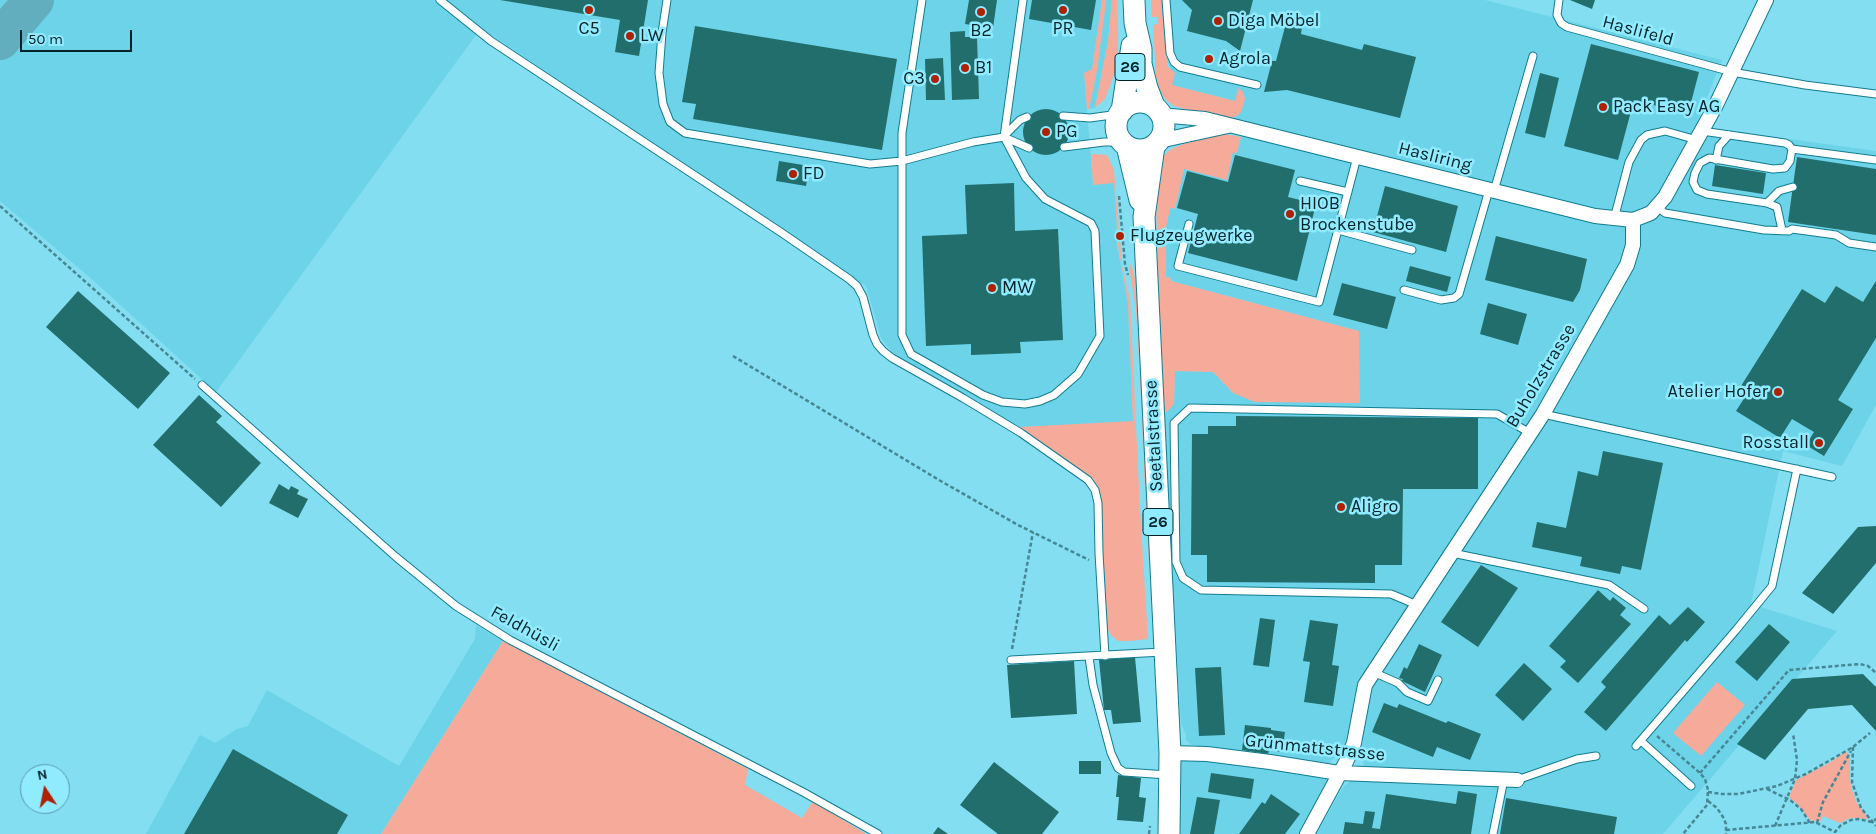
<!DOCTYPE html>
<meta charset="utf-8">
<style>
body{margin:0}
#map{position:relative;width:1876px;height:834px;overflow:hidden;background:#83def1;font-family:Karla,sans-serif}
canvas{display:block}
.north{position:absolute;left:20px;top:764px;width:50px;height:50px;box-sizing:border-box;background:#91ebff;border:1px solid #599ba9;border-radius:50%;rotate:349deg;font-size:14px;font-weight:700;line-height:20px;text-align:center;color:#042228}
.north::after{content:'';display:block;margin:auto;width:18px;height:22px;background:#ae2101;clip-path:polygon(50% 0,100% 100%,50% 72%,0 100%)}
.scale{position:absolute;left:20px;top:30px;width:112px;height:22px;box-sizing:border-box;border:2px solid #042228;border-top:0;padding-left:6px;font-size:15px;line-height:18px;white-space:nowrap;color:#042228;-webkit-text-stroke:4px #91ebff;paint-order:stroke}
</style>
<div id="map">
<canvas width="1876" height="834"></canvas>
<div class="north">N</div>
<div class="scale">50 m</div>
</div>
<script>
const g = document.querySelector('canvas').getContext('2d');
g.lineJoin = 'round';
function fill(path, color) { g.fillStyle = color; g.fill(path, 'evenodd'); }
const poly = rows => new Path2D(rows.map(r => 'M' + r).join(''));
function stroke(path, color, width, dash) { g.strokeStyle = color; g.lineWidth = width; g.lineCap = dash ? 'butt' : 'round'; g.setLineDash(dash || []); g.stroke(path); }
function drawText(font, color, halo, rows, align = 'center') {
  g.font = font + ' Karla,sans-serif'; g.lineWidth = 5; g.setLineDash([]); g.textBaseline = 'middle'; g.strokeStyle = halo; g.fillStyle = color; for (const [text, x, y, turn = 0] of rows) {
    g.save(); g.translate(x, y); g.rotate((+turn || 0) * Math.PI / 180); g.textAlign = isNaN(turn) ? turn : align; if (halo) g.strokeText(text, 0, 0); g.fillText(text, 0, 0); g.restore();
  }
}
fill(poly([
 [0,0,1102,0,1092,70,1084,73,1093,184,1114,183,1117,229,1115,230,1116,240,1128,303,1133,422,1020,427,894,355,881,338,866,286,481,28,216,392,94,281,0,201],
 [1106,0,1112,0,1108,41,1095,108,1089,109,1097,70],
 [1161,0,1485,0,1722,60,1696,126,1876,151,1876,405,1842,466,1783,451,1751,604,1837,631,1663,834,1316,834,1343,787,1364,769,1361,751,1342,750,1329,763,1324,765,1219,750,1192,745,1186,740,1186,735,1181,723,1163,413,1174,404,1175,371,1213,372,1233,393,1359,403,1359,331,1175,282,1166,277,1165,233,1170,208,1175,209,1184,169,1233,152,1237,153,1241,137,1232,118,1238,115,1235,101,1172,85,1171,70,1167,61],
 [476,625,503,641,381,834,146,834,200,735,215,743,237,729,248,726,267,690,399,766,475,639],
 [1170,753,1339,773,1307,834,1169,834]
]), '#6cd3e9');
fill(poly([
 [1102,0,1106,0,1106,2,1097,70,1089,109,1087,109,1084,73,1092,69],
 [1112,0,1117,0,1118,25,1118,49,1115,72,1105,99,1095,108,1108,41],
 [1151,0,1161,0,1167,61,1168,67,1175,73,1172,85,1235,101,1238,88,1243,92,1245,99,1241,112,1238,115,1232,118,1193,115,1193,111,1174,106,1165,99,1161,92,1156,77,1153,25,1158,24,1157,17,1152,17],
 [1225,134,1241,137,1237,153,1233,152,1227,180,1184,169,1175,209,1170,208,1165,233,1166,277,1170,277,1171,281,1175,282,1359,331,1360,403,1255,402,1233,393,1213,372,1175,371,1174,404,1166,413,1163,413,1156,203,1162,159,1166,153,1173,148,1194,140,1214,135],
 [1091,154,1107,155,1114,170,1119,230,1117,229,1114,183,1093,185],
 [1117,240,1120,240,1122,265,1130,300,1140,510,1148,639,1130,641,1118,641,1111,635,1107,628,1104,608,1100,495,1097,487,1091,478,1018,428,1020,427,1133,421,1128,303],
 [1131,264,1137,286,1144,415,1142,415,1136,309,1129,268],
 [1142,418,1144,418,1155,647,1146,515],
 [503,641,748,769,745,785,802,818,813,801,866,834,381,834],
 [1717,682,1745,705,1701,756,1673,733],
 [1845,752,1847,752,1850,758,1850,780,1852,790,1857,803,1868,819,1850,818,1840,823,1823,816,1820,822,1810,820,1797,804,1789,797,1796,780,1829,763]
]), '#f6aa99');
stroke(poly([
 [0,40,34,0]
]), '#62aebe', 40);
fill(poly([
 [500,0,648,0,639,56,615,52,620,20],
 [969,0,997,0,993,28,965,24],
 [1032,0,1096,0,1091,30,1029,19],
 [1182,0,1253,0,1240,51,1226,41,1187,31,1192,10],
 [1570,0,1595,0,1592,9],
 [1286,23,1302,27,1301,34,1362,50,1364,44,1416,57,1400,118,1287,90,1264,92,1272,61,1276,61],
 [695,26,897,59,882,150,693,119,696,104,682,102],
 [965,31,965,37,977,37,979,99,952,100,950,32],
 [1591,44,1699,72,1688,114,1634,100,1618,160,1564,146],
 [943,58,945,100,926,100,925,59],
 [1540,73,1559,78,1545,138,1525,133],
 '1023 132a23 23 0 1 1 46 0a23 23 0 1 1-46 0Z',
 [1235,155,1295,170,1288,197,1316,204,1297,281,1188,253,1198,214,1177,208,1187,171,1228,182],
 [1797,157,1876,169,1876,235,1788,222],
 [779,161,809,166,806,186,776,181],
 [1715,165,1766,173,1763,194,1712,186],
 [1014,183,1015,231,1058,229,1063,340,1020,342,1021,353,971,355,971,344,926,346,922,236,967,234,965,185],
 [1385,186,1458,206,1446,252,1373,232],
 [1496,236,1587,259,1580,290,1573,302,1485,280],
 [1410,266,1451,277,1447,292,1406,281],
 [1876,281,1876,338,1838,400,1853,409,1824,456,1806,445,1814,432,1792,419,1780,438,1736,411,1745,397,1747,398,1751,392,1741,386,1802,289,1825,303,1836,286,1863,302],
 [1342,283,1396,297,1387,329,1333,315],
 [78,291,170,373,138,409,46,327],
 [1488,303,1527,314,1518,345,1480,334],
 [199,395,222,416,216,422,261,463,221,507,153,445],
 [1236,416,1478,418,1478,489,1403,489,1402,565,1375,565,1375,583,1207,582,1207,555,1191,555,1192,434,1208,434,1208,426,1236,426],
 [1603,451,1663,463,1641,570,1622,566,1620,574,1580,566,1582,557,1532,547,1537,522,1566,528,1578,471,1598,476],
 [279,484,289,490,291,486,299,490,297,494,308,499,298,518,269,503],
 [1876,526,1876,563,1833,614,1802,593,1858,527],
 [1481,565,1518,588,1478,647,1441,622],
 [1598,590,1610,601,1613,597,1626,608,1620,615,1631,624,1578,683,1560,667,1566,661,1549,646],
 [1688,607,1705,622,1687,642,1685,640,1606,731,1584,712,1606,687,1601,682,1659,615,1670,625],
 [1260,618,1275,620,1269,667,1253,665],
 [1310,620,1338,624,1332,665,1339,666,1333,706,1304,702,1310,662,1303,661],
 [1769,624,1790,642,1757,681,1735,662],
 [1419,644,1442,655,1425,692,1402,681,1403,679,1399,678,1404,667,1407,669],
 [1135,657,1141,722,1113,724,1111,710,1104,710,1099,660],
 [1074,661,1077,714,1011,718,1007,665],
 [1524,663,1552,689,1523,721,1495,695],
 [1221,667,1225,735,1199,736,1195,668],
 [1863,674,1876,687,1876,731,1852,705,1808,709,1765,760,1737,744,1792,679],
 [1384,703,1397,708,1399,704,1446,723,1448,721,1481,734,1470,760,1437,747,1433,757,1372,732],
 [1245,725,1271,728,1271,730,1285,732,1282,752,1269,750,1268,754,1242,750],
 [233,749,348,815,337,834,184,834],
 [1079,761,1101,761,1101,774,1079,774],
 [994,762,1059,812,1042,834,998,834,960,805],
 [1211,773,1254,779,1251,799,1208,792],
 [1118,775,1141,778,1139,797,1146,798,1143,822,1117,820,1119,797,1116,797],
 [1458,791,1477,794,1471,834,1343,834,1345,822,1363,824,1365,811,1375,812,1372,828,1380,829,1386,794,1456,804],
 [1271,794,1300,814,1285,834,1239,834,1262,802,1265,804],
 [1197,797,1220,800,1214,834,1190,834],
 [1506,798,1617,817,1614,834,1500,834],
 [938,827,948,834,933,834]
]), '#226e6c');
const service = poly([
 [440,0,491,41,782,233,849,279,857,286,863,297,873,335,877,344,883,351,892,358,963,398,1021,433,1088,480,1095,490,1098,503,1099,553,1105,656],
 [667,0,662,33,659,73,663,104,670,122,685,133,870,164,902,161,973,142,1004,137,1029,148],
 [922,0,902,133,902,335,911,354,983,395,1002,402,1025,404,1040,401,1054,395,1078,374,1100,336,1095,231,1091,223,1045,199,1026,178,1004,137,1023,0],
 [1166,0,1170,53,1174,62,1180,67,1257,85],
 [1559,0,1557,15,1561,23,1567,27,1732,72,1805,85,1876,94],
 [1063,116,1090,118,1119,114],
 [1702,131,1785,143,1789,145,1792,149,1790,161,1785,168,1773,169,1709,158,1700,163,1695,173,1693,182,1697,190,1707,194,1767,203,1779,191,1793,187],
 [1004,136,1020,120,1027,117],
 [1064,147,1104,142,1122,142],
 [1792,149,1876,160],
 [1716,160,1719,146,1729,135],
 [1300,181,1348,192],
 [1494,191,1533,56],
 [1767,203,1777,207,1782,230],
 [1657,207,1665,213,1764,230,1789,231,1792,229,1836,235,1849,243,1876,247],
 [1614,219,1629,162,1641,140,1647,135,1665,131,1697,140],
 [1189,224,1178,266,1319,302,1357,157],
 [1338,230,1412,250],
 [1404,290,1441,300,1454,298,1459,294,1489,190],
 [202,385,396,557,456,606,510,640,803,792,878,834],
 [1543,414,1832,477],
 [1452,553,1609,585,1644,609],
 [1417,605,1391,594,1201,590,1183,578,1176,562,1174,423,1190,408,1497,414,1530,433],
 [1089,657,1093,685,1111,753,1118,768,1124,772,1168,775],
 [1011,660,1163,652],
 [1373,672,1398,683,1407,692,1428,701,1438,680],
 [1641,741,1691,786],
 [1636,746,1736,630,1772,586,1797,469],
 [1517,780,1577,759,1596,756],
 [1493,834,1504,779]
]);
const minor = poly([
 [1161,114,1171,116,1205,119,1595,216,1633,220,1651,213,1665,197,1716,105,1766,0],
 [1159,141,1228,126],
 [1170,753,1207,754,1270,762,1339,773,1517,780],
 [1307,834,1346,762,1354,743,1365,685,1543,414,1627,265,1633,245,1633,220]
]);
const primary = poly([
 [1134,0,1135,23,1141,49,1141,64,1147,88,1154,106],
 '1116 126a24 24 0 1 1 48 0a24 24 0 1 1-48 0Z',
 [1122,111,1132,46],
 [1127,146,1140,200],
 [1154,146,1144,217,1170,753,1169,834]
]);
stroke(service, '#127c8e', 9);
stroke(minor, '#127c8e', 16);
stroke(primary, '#127c8e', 23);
stroke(poly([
 [1119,196,1125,264,1128,275],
 [0,206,195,379],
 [733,356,939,480,1018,525,1089,560],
 [1012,649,1033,532],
 [1657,736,1700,773,1705,779,1708,790,1707,805,1683,834],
 [1853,747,1852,782,1861,808,1876,826],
 [1700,773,1789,670,1860,664,1868,666,1876,673],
 [1767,789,1790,800,1801,809,1810,823],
 [1708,792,1722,794,1738,794,1777,786,1806,774,1853,747,1870,733],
 [1708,801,1717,808,1723,817,1726,824,1726,834],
 [1817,823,1823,802,1851,751],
 [1775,826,1795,779,1797,760,1793,733],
 [1726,830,1815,822,1835,832,1841,825,1851,820,1858,819,1872,822,1876,819],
 [1149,834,1150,826]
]), '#478693', 2.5, [4, 2.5]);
stroke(service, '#fff', 7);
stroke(minor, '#fff', 14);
stroke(primary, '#fff', 21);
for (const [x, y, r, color] of [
 [589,10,5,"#ae2101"],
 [1063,10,5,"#ae2101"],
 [981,12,5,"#ae2101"],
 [1218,21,5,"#ae2101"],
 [630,36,5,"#ae2101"],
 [1209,59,5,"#ae2101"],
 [965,68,5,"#ae2101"],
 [935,79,5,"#ae2101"],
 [1603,107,5,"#ae2101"],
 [1046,132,5,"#ae2101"],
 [793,174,5,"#ae2101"],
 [1290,214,5,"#ae2101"],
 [1120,236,5,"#ae2101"],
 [992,288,5,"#ae2101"],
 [1778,392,5,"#ae2101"],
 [1819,443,5,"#ae2101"],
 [1341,507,5,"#ae2101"]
]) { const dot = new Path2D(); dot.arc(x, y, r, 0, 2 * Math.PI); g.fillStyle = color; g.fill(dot); stroke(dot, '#91ebff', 2); }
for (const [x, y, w] of [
 [1130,67,30],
 [1158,522,30]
]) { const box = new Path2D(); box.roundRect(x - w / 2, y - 13.5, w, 27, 4); g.fillStyle = '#91ebff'; g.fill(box); stroke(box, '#042228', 1); }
drawText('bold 16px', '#042228', null, [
 ["26",1130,67],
 ["26",1158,522]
]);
drawText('18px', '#042228', '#91ebff', [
 ["Diga Möbel",1228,21],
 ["C5",589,29,"center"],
 ["PR",1063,29,"center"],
 ["B2",981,31,"center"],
 ["LW",640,36],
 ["Agrola",1219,59],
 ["B1",975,68],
 ["C3",925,79,"right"],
 ["Pack Easy AG",1613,107],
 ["PG",1056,132],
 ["FD",803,174],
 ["HIOB",1300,204],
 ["Brockenstube",1300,225],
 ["Flugzeugwerke",1130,236],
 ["MW",1002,288],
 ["Atelier Hofer",1768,392,"right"],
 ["Rosstall",1809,443,"right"],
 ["Aligro",1351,507]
], 'left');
drawText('18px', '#042228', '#91ebff', [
 ["Haslifeld",1638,31,15],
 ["Hasliring",1435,157,14],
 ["Buholzstrasse",1541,376,-59],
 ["Seetalstrasse",1154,436,-93],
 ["Feldhüsli",525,629,29],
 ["Grünmattstrasse",1315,748,6]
]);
</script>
